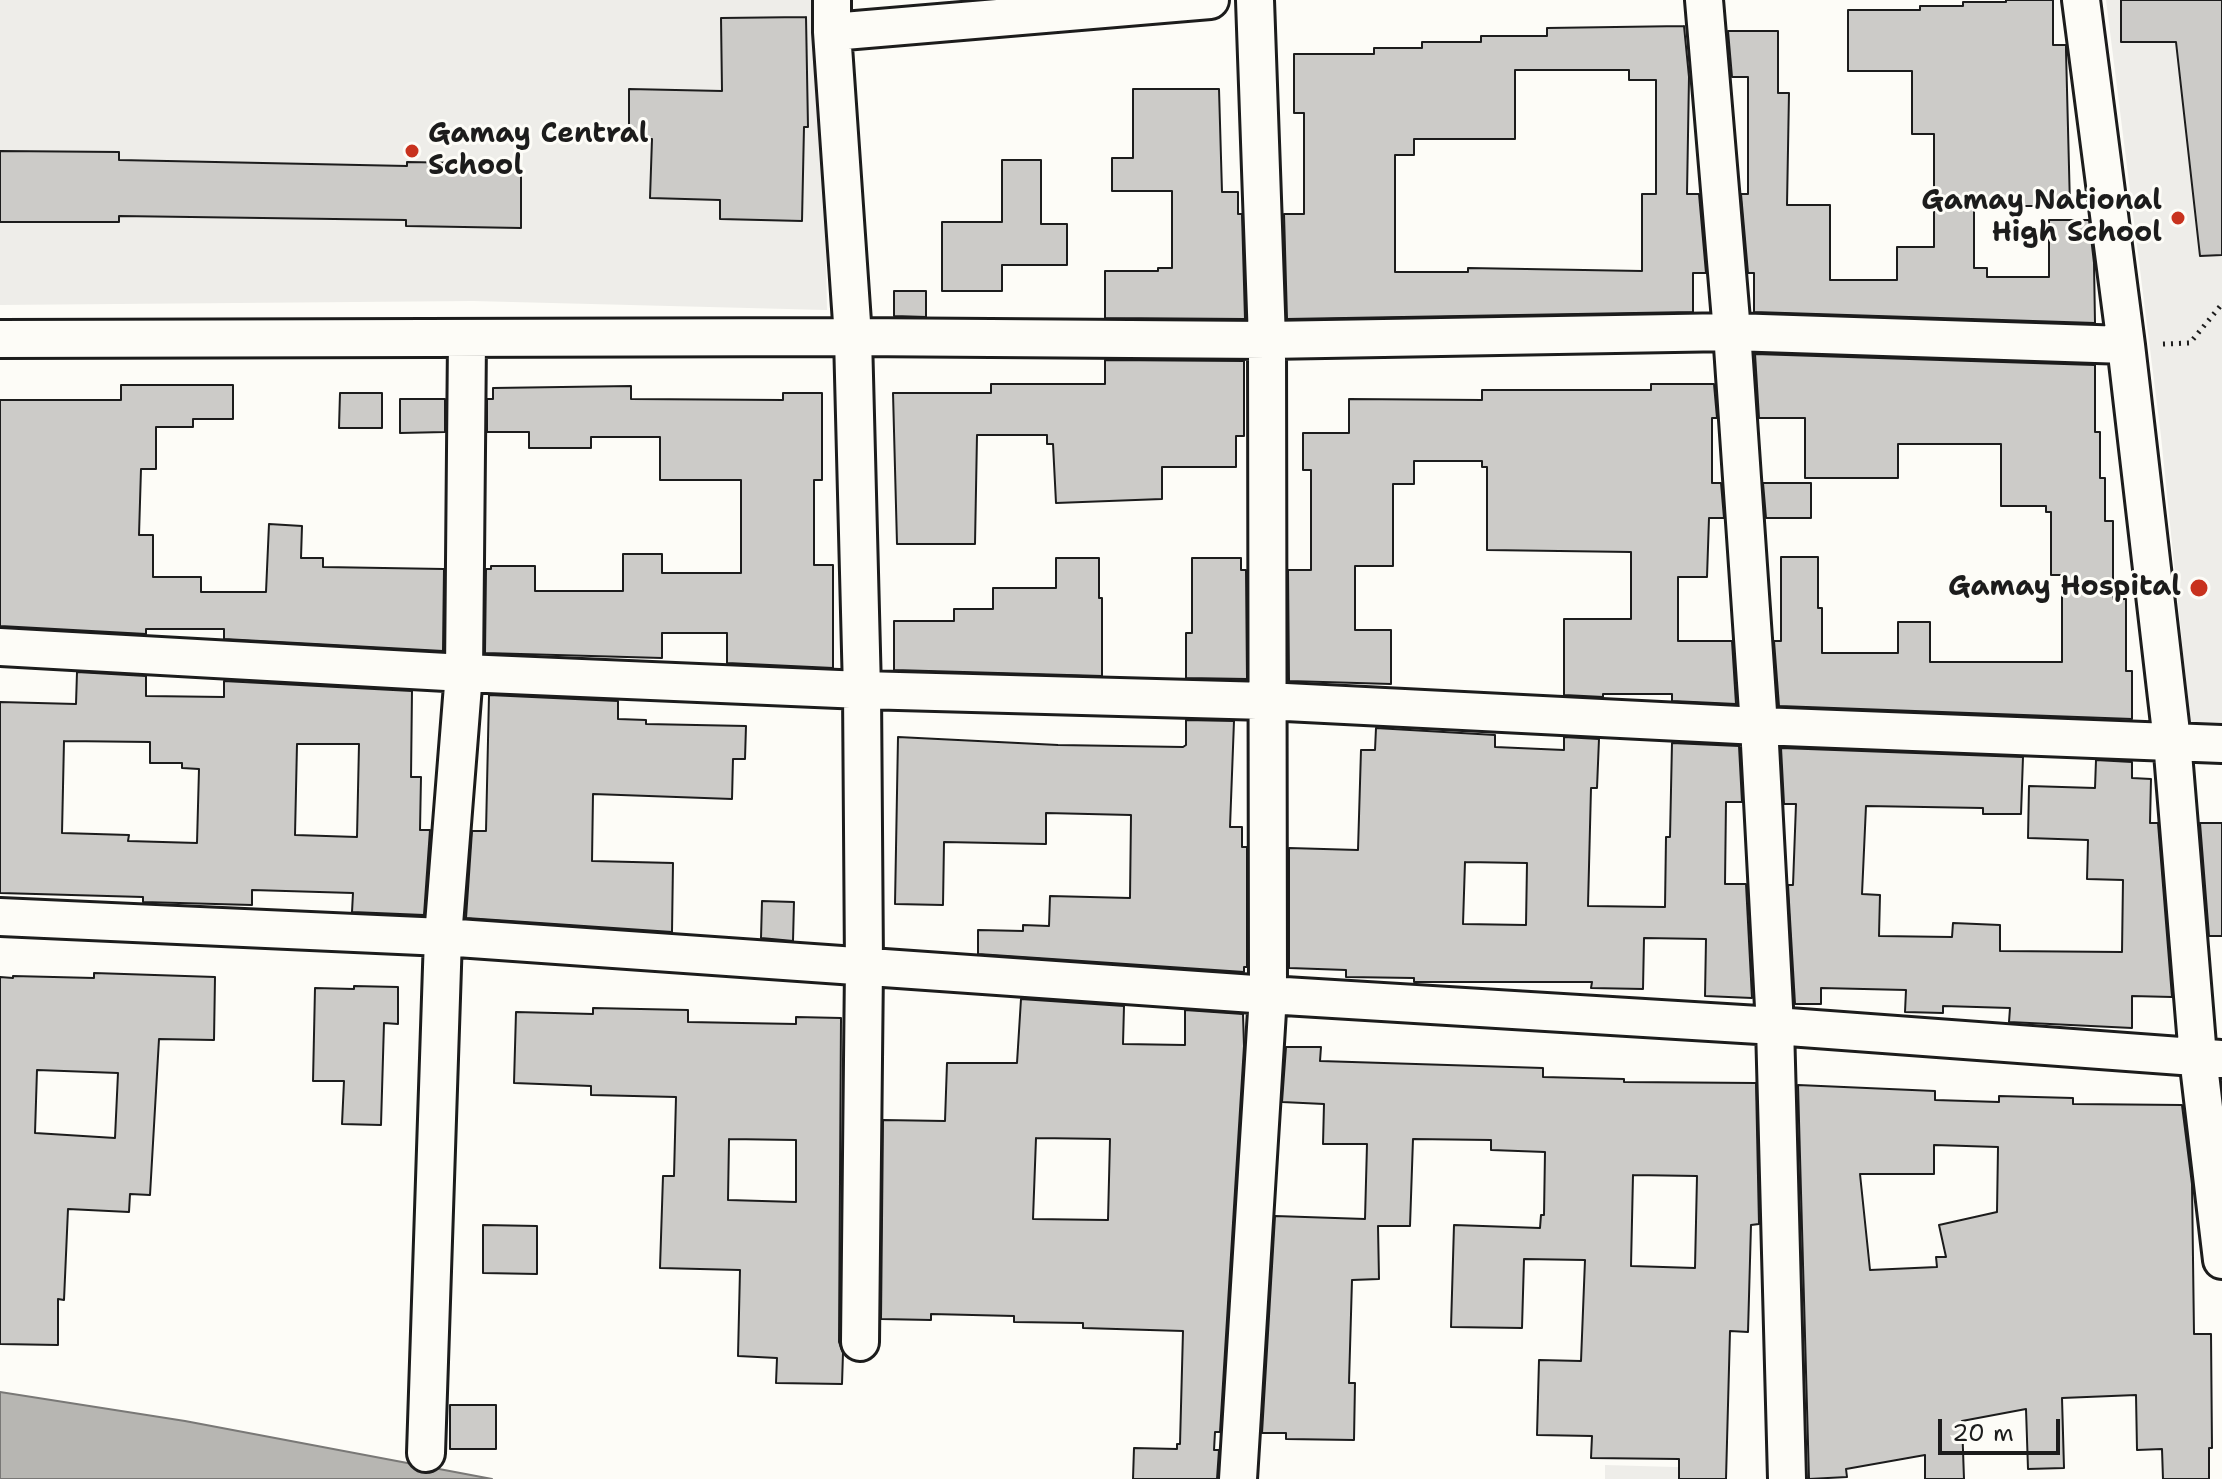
<!DOCTYPE html>
<style>
body{margin:0}
#map{position:relative;width:2222px;height:1479px;overflow:hidden;background:#fdfcf7;font-family:"Shantell Sans",sans-serif}
canvas{display:block}
.scale{position:absolute;left:1938px;top:1419px;width:122px;height:36px;box-sizing:border-box;border:4px solid #1c1c1c;border-top:0;padding-left:10px;font-size:24px;line-height:28px;white-space:nowrap;color:#1c1c1c;-webkit-text-stroke:6px #fdfcf7;paint-order:stroke}
</style>
<div id="map">
<canvas width="2222" height="1479"></canvas>
<div class="scale">20 m</div>
</div>
<script>
const g = document.querySelector('canvas').getContext('2d');
g.lineJoin = 'round';
function fill(path, color) { g.fillStyle = color; g.fill(path, 'evenodd'); }
const poly = rows => new Path2D(rows.map(r => 'M' + r).join(''));
function stroke(path, color, width, dash) { g.strokeStyle = color; g.lineWidth = width; g.lineCap = dash ? 'butt' : 'round'; g.setLineDash(dash || []); g.stroke(path); }
function drawText(font, color, halo, rows, align = 'center') {
  g.font = font + ' "Shantell Sans",sans-serif'; g.lineWidth = 6; g.setLineDash([]); g.textBaseline = 'middle'; g.strokeStyle = halo; g.fillStyle = color; for (const [text, x, y, turn = 0] of rows) {
    g.save(); g.translate(x, y); g.rotate((+turn || 0) * Math.PI / 180); g.textAlign = isNaN(turn) ? turn : align; if (halo) g.strokeText(text, 0, 0); g.fillText(text, 0, 0); g.restore();
  }
}
fill(poly([
 [0,0,821,0,827,310,473,301,0,305],
 [2106,0,2222,0,2222,741,2192,740,2161,436],
 [1605,1465,1710,1468,1711,1479,1605,1479]
]), '#eeede9');
const water = poly([
 [0,1392,185,1421,492,1479,0,1479,0,1392]
]);
fill(water, '#b7b6b2');
stroke(water, '#797876', 2);
const building = poly([
 [2006,0,2053,0,2053,45,2066,45,2066,51,2070,206,1974,206,1974,268,1987,268,1987,277,2049,277,2049,220,2089,220,2094,263,2095,323,1754,312,1754,273,1748,273,1741,194,1748,194,1748,77,1732,77,1728,31,1778,31,1778,93,1789,93,1787,205,1830,205,1830,280,1897,280,1897,247,1934,247,1934,134,1912,134,1912,71,1848,71,1848,10,1920,10,1920,6,1963,6,1963,2,2006,2,2006,0],
 [2121,0,2222,0,2222,255,2200,256,2176,42,2121,42,2121,0],
 [806,17,808,127,804,127,802,221,720,219,720,200,650,198,652,139,629,139,629,89,722,91,721,18,806,17],
 [1684,26,1689,77,1687,194,1699,194,1706,273,1693,273,1693,312,1287,319,1284,214,1304,214,1304,113,1294,113,1294,54,1374,54,1374,48,1422,48,1422,42,1481,42,1481,36,1547,36,1547,28,1684,26],
 [1515,70,1629,70,1629,80,1656,80,1656,194,1642,194,1642,271,1468,268,1468,272,1395,272,1395,155,1414,155,1414,139,1515,139,1515,70],
 [1133,89,1219,89,1222,192,1238,192,1238,214,1242,214,1245,319,1105,318,1105,271,1158,271,1158,268,1172,268,1172,191,1112,191,1112,158,1133,158,1133,89],
 [0,151,119,152,119,160,407,166,407,162,521,164,521,228,406,226,406,220,119,216,119,222,0,222,0,151],
 [1002,160,1041,160,1041,224,1067,224,1067,265,1002,265,1002,291,942,291,942,222,1002,222,1002,160],
 [894,291,926,291,926,317,894,316,894,291],
 [1755,354,2095,365,2095,432,2100,432,2100,478,2105,478,2105,521,2113,521,2113,599,2126,599,2126,671,2132,671,2132,719,1779,706,1774,641,1781,641,1781,557,1818,557,1818,608,1822,608,1822,653,1898,653,1898,622,1930,622,1930,662,2062,662,2062,575,2051,575,2051,512,2046,512,2046,506,2001,506,2001,444,1898,444,1898,478,1805,478,1805,418,1759,418,1755,354],
 [1105,360,1244,361,1244,436,1236,436,1236,467,1162,467,1162,499,1056,503,1053,444,1047,444,1047,435,977,435,975,544,897,544,893,393,991,393,991,384,1105,384,1105,360],
 [1651,384,1714,384,1717,418,1712,418,1712,483,1721,483,1724,518,1709,518,1707,577,1678,577,1678,641,1732,641,1736,704,1672,701,1672,694,1603,694,1603,697,1564,695,1564,619,1631,619,1631,552,1487,550,1487,467,1482,467,1482,461,1414,461,1414,484,1393,484,1393,566,1355,566,1355,630,1391,630,1391,684,1289,681,1288,570,1311,570,1311,470,1303,470,1303,433,1349,433,1349,399,1482,400,1482,390,1651,390,1651,384],
 [121,385,233,385,233,419,193,419,193,427,156,427,156,469,141,469,139,535,153,535,153,577,201,577,201,592,266,592,269,524,302,526,301,558,323,558,323,567,444,569,443,651,224,639,224,629,146,629,146,634,0,626,0,400,121,400,121,385],
 [631,386,631,399,783,400,783,393,822,393,822,480,814,480,814,565,833,565,833,668,727,663,727,633,662,633,662,658,485,653,486,569,491,569,491,566,535,566,535,591,623,591,623,554,662,554,662,573,741,573,741,480,660,480,660,437,591,437,591,448,529,448,529,432,487,432,487,399,493,399,493,388,631,386],
 [340,393,382,393,382,428,339,428,340,393],
 [400,399,445,399,445,432,400,433,400,399],
 [1763,483,1811,483,1811,518,1766,518,1763,483],
 [1056,558,1099,558,1099,598,1102,598,1102,676,894,670,894,621,954,621,954,609,993,609,993,588,1056,588,1056,558],
 [1192,558,1241,558,1241,570,1246,570,1247,679,1186,678,1186,633,1192,633,1192,558],
 [77,672,146,676,146,696,224,697,224,681,412,691,411,777,421,777,420,830,430,830,424,915,352,912,353,893,252,890,252,905,143,902,143,897,0,893,0,702,76,704,77,672],
 [64,741,150,742,150,763,182,763,182,768,199,769,197,843,128,841,129,835,62,833,64,741],
 [297,744,359,744,357,837,295,835,297,744],
 [489,695,618,701,618,719,646,720,646,724,746,726,745,759,733,759,732,799,593,794,592,861,673,863,672,932,466,918,472,831,486,831,489,695],
 [1186,720,1234,721,1230,827,1242,827,1242,847,1247,847,1247,967,1244,967,1244,972,978,954,978,930,1023,931,1023,925,1049,926,1050,896,1130,898,1131,815,1046,813,1046,844,944,842,943,905,895,904,898,737,1058,745,1183,747,1186,745,1186,720],
 [1376,728,1495,735,1495,747,1564,750,1564,737,1599,739,1597,788,1591,788,1588,906,1665,907,1666,837,1670,837,1672,743,1739,746,1742,802,1726,802,1725,884,1746,884,1752,998,1705,996,1706,939,1644,938,1643,989,1591,988,1592,982,1414,982,1414,978,1346,977,1346,970,1289,968,1289,848,1358,850,1361,750,1375,750,1376,728],
 [1465,862,1527,863,1526,925,1463,924,1465,862],
 [1781,748,2023,757,2021,814,1983,814,1983,808,1866,806,1862,894,1880,895,1879,936,1952,937,1953,923,2000,925,2000,951,2122,952,2123,880,2087,879,2088,840,2028,838,2029,786,2095,788,2096,760,2132,762,2132,778,2151,779,2150,823,2158,823,2172,997,2132,996,2132,1028,2009,1022,2010,1008,1943,1006,1943,1013,1905,1012,1906,990,1821,988,1821,1004,1795,1004,1788,885,1793,885,1796,804,1784,804,1781,748],
 [2200,823,2222,823,2222,936,2209,936,2200,823],
 [762,901,794,902,793,941,761,938,762,901],
 [94,973,215,977,214,1040,159,1039,150,1195,130,1194,129,1212,68,1209,64,1300,58,1299,58,1345,0,1344,0,977,13,978,13,976,94,978,94,973],
 [37,1070,118,1073,115,1138,35,1133,37,1070],
 [354,986,398,987,398,1024,384,1023,381,1125,342,1124,344,1081,313,1081,315,988,354,989,354,986],
 [1021,999,1124,1006,1123,1044,1185,1045,1185,1010,1243,1014,1244,1046,1220,1432,1215,1432,1214,1450,1219,1450,1217,1479,1133,1479,1134,1448,1177,1449,1177,1444,1180,1444,1183,1331,1083,1328,1083,1323,1014,1322,1014,1316,931,1314,931,1320,881,1319,883,1120,945,1121,947,1063,1017,1063,1021,999],
 [1036,1138,1110,1139,1108,1220,1033,1219,1036,1138],
 [593,1008,688,1010,688,1022,796,1024,796,1017,841,1018,839,1342,843,1353,842,1384,776,1383,777,1358,738,1356,740,1270,660,1268,663,1176,674,1176,676,1097,591,1095,591,1086,514,1083,516,1012,593,1014,593,1008],
 [729,1139,796,1140,796,1202,728,1200,729,1139],
 [1286,1047,1321,1047,1320,1061,1543,1068,1543,1077,1624,1079,1624,1082,1756,1083,1759,1224,1751,1225,1748,1332,1730,1331,1726,1479,1679,1479,1679,1459,1591,1458,1592,1436,1537,1435,1539,1360,1581,1361,1585,1260,1524,1259,1522,1328,1451,1327,1454,1225,1540,1228,1541,1215,1544,1215,1545,1152,1491,1150,1491,1140,1413,1139,1410,1226,1378,1226,1379,1279,1352,1280,1349,1383,1355,1383,1354,1440,1286,1439,1286,1433,1262,1433,1275,1216,1365,1219,1367,1144,1323,1144,1324,1104,1282,1102,1286,1047],
 [1633,1175,1697,1176,1695,1268,1631,1266,1633,1175],
 [1798,1085,1935,1091,1935,1100,1999,1102,1999,1096,2035,1097,2073,1098,2073,1104,2182,1105,2192,1184,2194,1334,2211,1334,2212,1448,2209,1448,2209,1479,2163,1479,2162,1449,2137,1450,2136,1395,2062,1398,2064,1468,2028,1469,2026,1409,1962,1421,1964,1479,1925,1479,1925,1455,1846,1469,1847,1477,1809,1479,1798,1085],
 [1934,1145,1998,1147,1997,1212,1939,1225,1946,1257,1936,1257,1937,1267,1870,1270,1860,1174,1934,1174,1934,1145],
 [483,1225,537,1226,537,1274,483,1273,483,1225],
 [450,1405,496,1405,496,1449,450,1449,450,1405]
]);
fill(building, '#cccbc8');
stroke(building, '#1c1c1c', 2);
const street = poly([
 [832,0,832,32,853,337,862,690,864,966,860,1342],
 [1704,0,1732,332,1759,726,1775,1026,1787,1479],
 [2081,0,2126,345,2172,741,2198,1057,2222,1260],
 [832,32,1210,0],
 [0,339,853,337,1267,340,1732,332,2126,345],
 [0,647,464,673,862,690,1266,701,1759,726,2222,744],
 [0,917,443,937,1268,995,1775,1026,2222,1059],
 [426,1453,443,937,464,673,467,339],
 [1238,1479,1268,995,1267,340,1255,0]
]);
stroke(street, '#1c1c1c', 42);
stroke(poly([
 [2163,344,2190,343,2222,304]
]), '#1c1c1c', 5, [2, 6]);
stroke(street, '#fdfcf7', 36);
for (const [x, y, r, color] of [
 [412,151,8,"#c8321e"],
 [2178,218,8,"#c8321e"],
 [2199,588,10,"#c8321e"]
]) { const dot = new Path2D(); dot.arc(x, y, r, 0, 2 * Math.PI); g.fillStyle = color; g.fill(dot); stroke(dot, '#fdfcf7', 3); }
drawText('bold 28px', '#1c1c1c', '#fdfcf7', [
 ["Gamay Central",428,135,"left"],
 ["School",428,167,"left"],
 ["Gamay National",2162,202],
 ["High School",2162,234],
 ["Gamay Hospital",2181,588]
], 'right');
</script>
